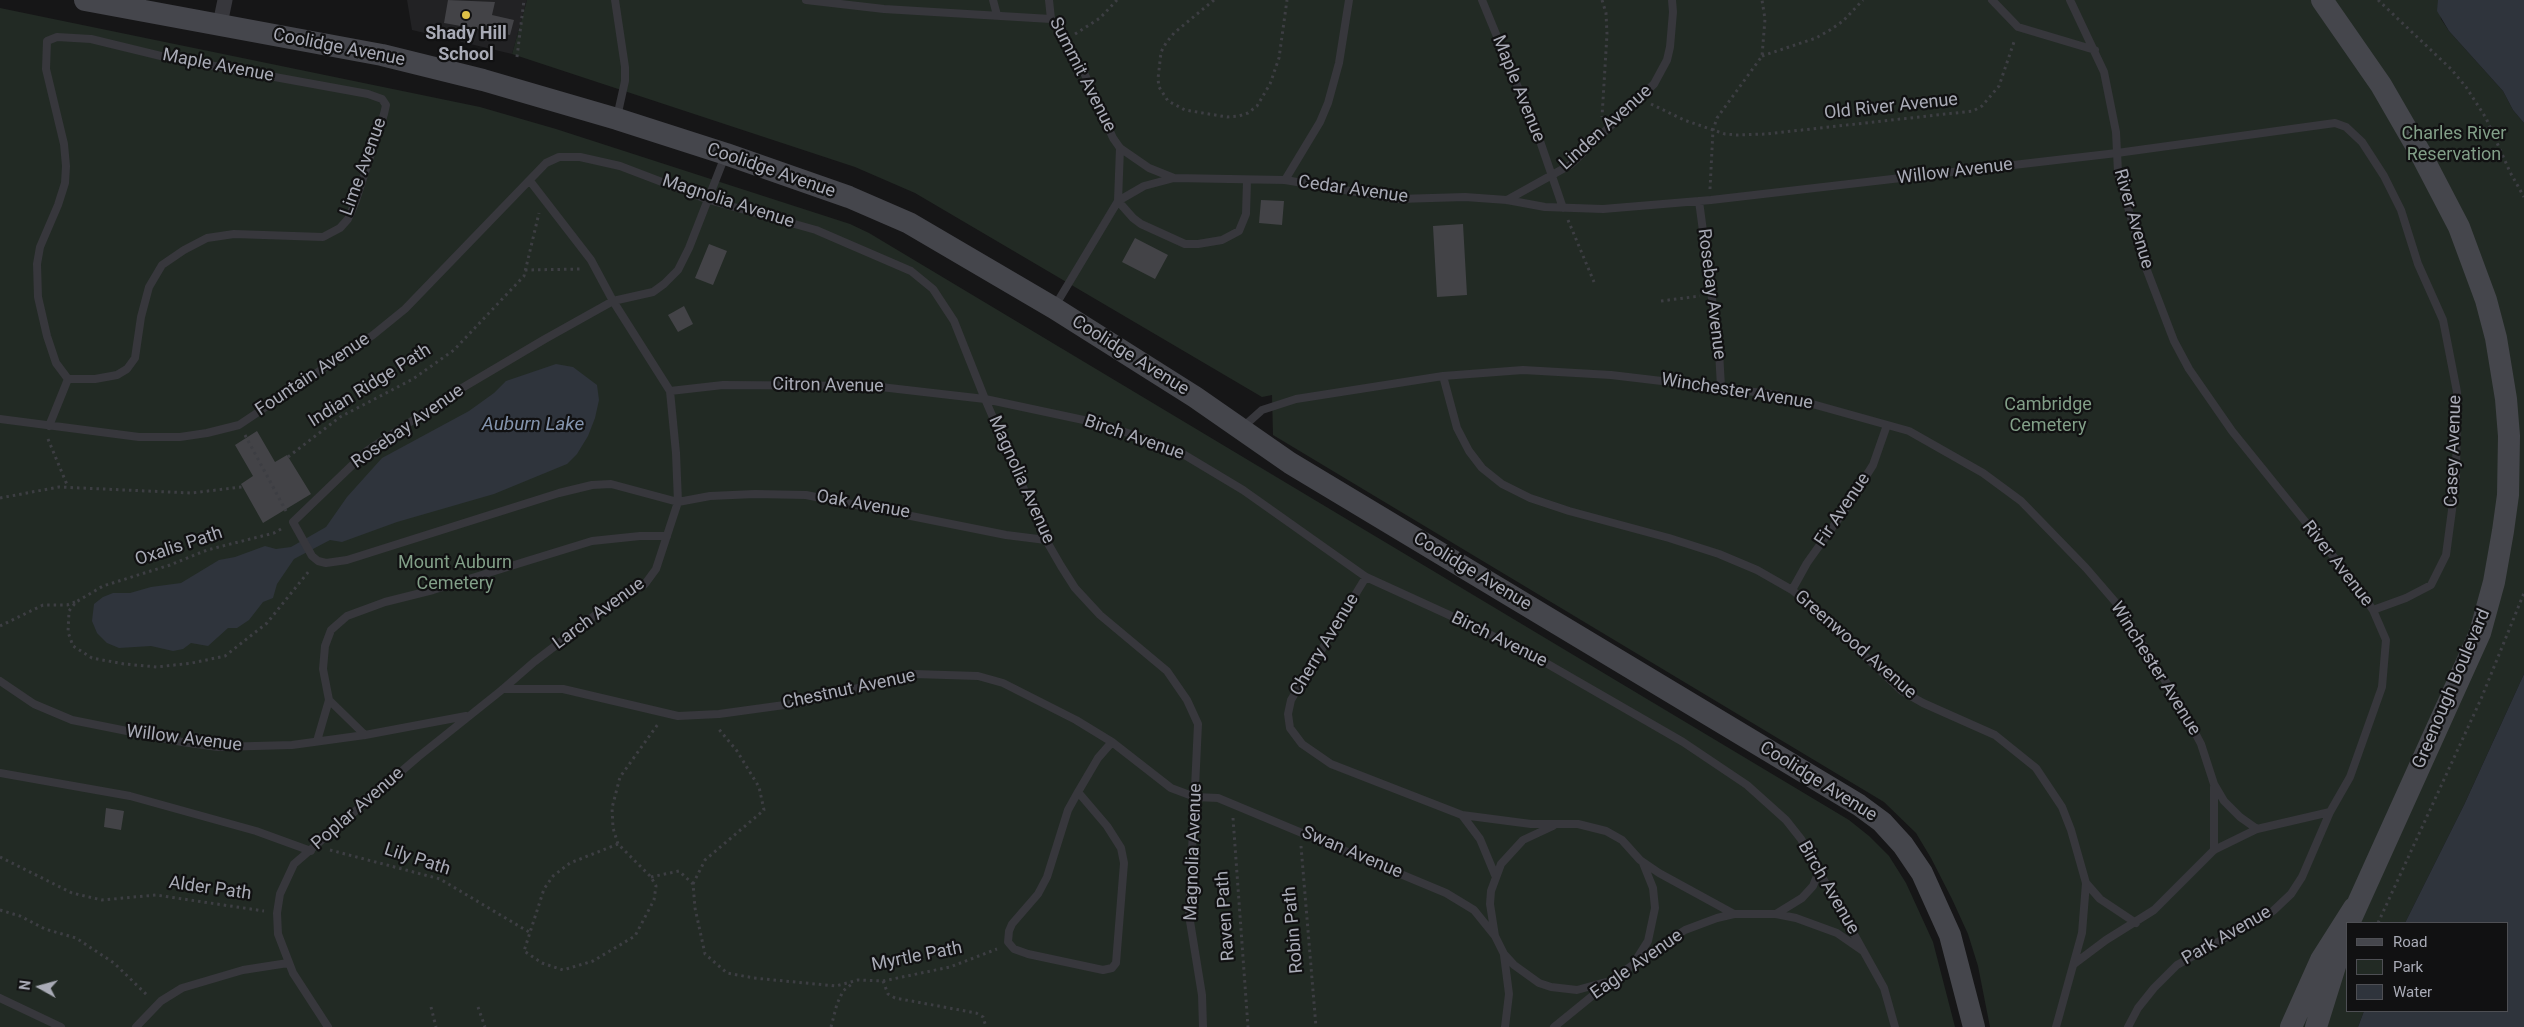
<!DOCTYPE html>
<style>
body{margin:0}
#map{position:relative;width:2524px;height:1027px;overflow:hidden;background:#161617;font-family:Roboto,sans-serif}
canvas{display:block}
.legend{position:absolute;left:2346px;top:922px;width:162px;height:90px;box-sizing:border-box;background:#111112;border:1px solid #4e4f54;margin:0;padding:6px 9px;list-style:none;font-size:15px;color:#a9abb6}
.legend li{display:flex;align-items:center;gap:10px;height:25px}
.legend b{width:25px;border:1px solid #4e4f54}
.north{position:absolute;left:15px;top:962px;width:50px;height:50px;-webkit-text-stroke:4px #111112;paint-order:stroke;rotate:277deg;font-size:14px;font-weight:700;line-height:20px;text-align:center;color:#a9abb6}
.north::after{content:'';display:block;margin:auto;width:18px;height:22px;background:#a9abb6;clip-path:polygon(50% 0,100% 100%,50% 72%,0 100%)}
</style>
<div id="map">
<canvas width="2524" height="1027"></canvas>
<ul class="legend">
<li><b style="height:6px;background:#45464c"></b>Road</li>
<li><b style="height:14px;background:#222a24"></b>Park</li>
<li><b style="height:14px;background:#2f343c"></b>Water</li>
</ul>
<div class="north">N</div>
</div>
<script>
const g = document.querySelector('canvas').getContext('2d');
g.lineJoin = 'round';
function fill(path, color) { g.fillStyle = color; g.fill(path, 'evenodd'); }
const poly = rows => new Path2D(rows.map(r => 'M' + r).join(''));
function stroke(path, color, width, dash) { g.strokeStyle = color; g.lineWidth = width; g.lineCap = dash ? 'butt' : 'round'; g.setLineDash(dash || []); g.stroke(path); }
function drawText(font, color, halo, rows, align = 'center') {
  g.font = font + ' Roboto,sans-serif'; g.lineWidth = 4.5; g.setLineDash([]); g.textBaseline = 'middle'; g.strokeStyle = halo; g.fillStyle = color; for (const [text, x, y, turn = 0] of rows) {
    g.save(); g.translate(x, y); g.rotate((+turn || 0) * Math.PI / 180); g.textAlign = isNaN(turn) ? turn : align; if (halo) g.strokeText(text, 0, 0); g.fillText(text, 0, 0); g.restore();
  }
}
fill(poly([
 [407,0,527,0,512,54,412,30]
]), '#222224');
fill(poly([
 [527,0,2438,0,2441,19,2449,31,2503,91,2513,110,2524,123,2524,674,2464,805,2405,923,2348,923,2348,1011,2364,1011,2358,1027,1990,1027,1978,966,1968,934,1952,899,1931,858,1916,833,1884,802,1273,435,1272,395,1262,397,915,193,855,167,512,54],
 [0,8,480,107,556,129,850,224,869,233,1849,820,1869,836,1889,856,1906,883,1933,942,1955,1027,0,1027]
]), '#222a24');
fill(poly([
 [2438,0,2524,0,2524,123,2513,110,2503,91,2449,31,2437,11],
 [556,364,573,367,597,385,599,400,595,418,588,436,577,454,567,464,494,494,397,522,342,542,330,540,294,559,277,584,273,598,263,602,249,620,237,628,228,628,208,646,191,643,183,649,173,651,151,646,119,648,107,643,97,633,92,621,94,604,103,597,113,593,130,593,151,587,181,583,219,560,235,557,265,546,276,549,291,547,326,527,347,497,382,458,469,411,494,393,506,381],
 [2524,674,2524,1027,2358,1027,2364,1011,2508,1011,2508,923,2405,923,2464,805]
]), '#2f343c');
fill(poly([
 [448,0,495,2,492,15,514,20,510,35,444,23],
 [1261,200,1284,201,1282,225,1259,223],
 [1463,224,1467,295,1437,297,1433,226],
 [1135,238,1168,255,1155,279,1122,262],
 [709,244,727,251,713,285,695,278],
 [684,306,693,324,678,332,668,315],
 [257,431,275,462,287,455,311,494,263,523,241,484,253,476,235,445],
 [106,808,124,811,121,830,104,827]
]), '#434347');
stroke(poly([
 [1214,0,1174,33,1166,43,1161,52,1158,79,1159,87,1168,101,1185,110,1227,117,1239,116,1248,113,1257,106,1270,84,1279,58,1287,0],
 [1602,0,1606,13,1607,34,1602,117],
 [2378,0,2451,69,2466,87,2486,118,2510,172,2524,197],
 [1075,34,1100,18,1117,0],
 [1762,56,1816,38,1830,30,1843,21,1863,0],
 [517,57,524,0],
 [1651,104,1684,120,1725,134,1737,135,1766,134,1973,111,1982,106,1999,86,2015,39],
 [1710,189,1713,130,1717,118,1762,56,1765,19,1762,0],
 [1568,220,1594,282],
 [525,270,582,269],
 [1661,301,1700,296],
 [245,435,286,511],
 [48,439,68,487],
 [288,457,340,417,413,379,454,350,524,276,539,213],
 [0,498,59,487,191,493,242,487],
 [281,529,274,533,207,550,170,565,103,586,76,602,69,611,68,632,73,646,92,658,124,664,157,667,192,663,225,656,267,623,309,571],
 [0,626,43,605,67,605,75,602],
 [1233,818,1248,1027],
 [618,844,570,863,553,876,544,889,524,951,542,963,563,970,593,961,635,936,654,900,656,886,651,877,618,844,613,828,612,808,620,777,658,724],
 [1301,846,1316,1027],
 [330,850,440,879,529,932],
 [0,857,72,893,102,900,156,895,264,911],
 [651,877,679,871,693,884,695,908,705,954,727,973,754,978,836,986,858,980,883,981,950,967,997,949],
 [693,884,705,860,764,810,759,787,737,751,717,727],
 [0,910,20,916,45,929,76,938,114,963,148,996],
 [2378,923,2481,699,2524,593],
 [883,981,888,994,895,998,976,1013,983,1017,986,1027],
 [431,1007,436,1027],
 [478,1007,485,1027],
 [831,1027,837,1004,843,991,853,983]
]), '#3d3e43', 3, [2.5, 4]);
stroke(poly([
 [615,0,625,67,625,81,617,117],
 [806,0,884,9,1051,19],
 [993,0,997,15],
 [1049,0,1051,19,1082,68,1113,138,1120,148,1149,168,1174,178],
 [1482,0,1540,141,1563,208],
 [1992,0,2018,27,2095,50],
 [2070,0,2104,72,2116,132,2118,172,2143,260,2174,341,2189,369,2232,431,2350,577,2373,610,2386,640,2382,687,2350,777,2330,812,2257,829,2214,850,2154,910,2106,940,2074,964],
 [1120,148,1118,201,1133,218,1141,224,1185,244,1198,244,1222,240,1239,231,1246,214,1247,181],
 [725,156,689,248,678,270,664,284,653,292,613,301,545,339,457,391,368,450,293,522,312,556,318,561,326,563,347,560,559,493,592,485,611,484,678,502,710,496,755,494,806,495,1006,535,1046,540],
 [1285,180,1320,122,1328,103,1339,63,1349,0],
 [1507,200,1570,165,1654,84,1667,60,1670,47,1673,12,1672,0],
 [1699,201,1719,351,1721,387],
 [1055,306,1118,201,1144,186,1174,178,1285,180,1398,199,1465,197,1507,200,1545,207,1603,209,1711,200,2117,153,2335,123,2346,127,2362,142,2384,176,2401,210,2418,264,2443,320,2457,392,2456,480,2446,555,2431,585,2406,598,2373,610],
 [1443,376,1457,428,1469,451,1482,468,1502,484,1530,498,1569,511,1669,538,1719,554,1757,570,1792,590,1814,608,1902,691,1923,703,1995,735,2036,768,2062,807,2071,830,2086,883,2082,933,2056,1027],
 [670,391,723,385,872,386,985,399,1093,422,1153,441,1183,454,1243,490,1366,577,1471,625,1539,659,1683,742,1747,785,1786,820,1801,839,1884,988,1895,1027],
 [0,419,139,437,180,437,207,433,239,425,373,335,405,309,546,163,559,157,580,157,620,166,709,200,816,230,911,271,933,289,954,321,985,399,1046,540,1061,566,1075,588,1100,615,1167,671,1187,700,1198,724,1189,915,1202,995,1203,1027],
 [49,426,68,379,56,363,47,336,38,297,37,264,40,247,58,205,65,183,66,166,64,144,46,69,47,41,57,37,91,39,165,57,368,94,382,99,386,105,384,114,355,203,348,219,340,228,323,237,234,234,207,238,184,250,162,265,149,287,141,317,135,358,127,369,117,375,95,379,68,379],
 [1243,427,1262,410,1296,399,1443,376,1523,370,1611,375,1780,395,1909,431,1983,473,2021,501,2086,568,2117,604,2181,706,2201,744,2214,784,2224,801,2240,817,2257,829],
 [1366,577,1291,700,1288,714,1290,728,1302,744,1331,764,1462,815,1480,839,1495,875],
 [1792,590,1807,563,1844,511,1873,465,1887,425],
 [0,681,34,704,72,720,182,742,218,747,292,745,365,735,466,716],
 [503,689,563,689,678,716,719,714,799,703,914,674,978,676,1003,683,1076,720,1112,742,1171,788,1195,797,1218,798,1446,893,1474,910,1495,936],
 [365,735,329,700,323,669,325,646,331,630,347,616,385,602,433,590,592,541,640,536,667,536],
 [317,741,329,700],
 [0,773,130,796,256,831,311,851],
 [2214,787,2214,850],
 [1078,792,1107,826,1121,848,1124,863,1116,963,1112,968,1103,970,1028,954,1014,949,1008,942,1009,931,1012,924,1038,894,1047,877,1068,810,1078,792,1098,758,1112,742],
 [1462,815,1531,824,1578,824,1606,831,1622,840,1640,860,1659,873,1734,914],
 [1553,826,1523,840,1501,864,1491,891,1490,904,1495,936,1504,954,1514,965,1539,983,1551,987,1577,990,1606,982],
 [2086,883,2100,899,2136,923],
 [1776,914,1802,898,1813,886,1819,871],
 [1504,955,1509,994,1505,1027],
 [1636,960,1648,941,1655,908,1653,888,1643,863],
 [0,998,61,1027],
 [136,1027,161,1001,182,988,243,970,288,963],
 [328,1027,293,973,278,934,277,913,280,894,294,864,418,757,503,689,534,662,602,610,645,584,656,569,678,502,676,453,670,391,613,301,591,260,530,181],
 [1554,1027,1613,979,1651,952,1685,930,1717,918,1734,914,1776,914,1796,918,1837,933,1863,951],
 [2128,1027,2138,1008,2154,988,2177,965,2273,911,2291,894,2302,877,2330,812]
]), '#37373c', 8);
stroke(poly([
 [220,24,225,0]
]), '#37373c', 15);
stroke(poly([
 [85,0,382,55,483,80,617,119,726,154,849,197,909,223,1054,308,1195,397,1290,463,1859,805,1882,822,1903,845,1922,873,1950,935,1974,1027],
 [2322,0,2381,85,2422,156,2459,227,2486,300,2496,338,2506,399,2509,436,2508,495,2503,531,2494,582,2480,633,2349,923],
 [2291,1027,2321,960,2354,908],
 [2316,1027,2341,947]
]), '#45464c', 22);
for (const [x, y, r, color] of [
 [466,15,5,"#dec147"]
]) { const dot = new Path2D(); dot.arc(x, y, r, 0, 2 * Math.PI); g.fillStyle = color; g.fill(dot); stroke(dot, '#111112', 2); }
drawText('bold 18px', '#a9abb6', '#111112', [
 ["Shady Hill",466,34],
 ["School",466,55]
]);
drawText('18px', '#a9abb6', '#111112', [
 ["Coolidge Avenue",339,48,11],
 ["Maple Avenue",218,66,11],
 ["Summit Avenue",1082,75,63],
 ["Maple Avenue",1518,89,68],
 ["Old River Avenue",1891,107,-6],
 ["Linden Avenue",1606,128,-42],
 ["Lime Avenue",364,167,-70],
 ["Coolidge Avenue",771,171,19],
 ["Willow Avenue",1955,172,-7],
 ["Cedar Avenue",1353,190,8],
 ["Magnolia Avenue",728,202,18],
 ["River Avenue",2133,219,74],
 ["Rosebay Avenue",1711,294,83],
 ["Coolidge Avenue",1130,356,32],
 ["Fountain Avenue",313,375,-34],
 ["Indian Ridge Path",370,386,-32],
 ["Citron Avenue",828,386,1],
 ["Winchester Avenue",1737,392,9],
 ["Rosebay Avenue",408,427,-35],
 ["Birch Avenue",1134,438,19],
 ["Casey Avenue",2454,451,-88],
 ["Magnolia Avenue",1021,480,66],
 ["Oak Avenue",863,505,10],
 ["Fir Avenue",1843,510,-56],
 ["Oxalis Path",179,547,-18],
 ["River Avenue",2337,564,52],
 ["Coolidge Avenue",1472,572,31],
 ["Larch Avenue",599,614,-36],
 ["Birch Avenue",1499,640,26],
 ["Cherry Avenue",1325,645,-59],
 ["Greenwood Avenue",1855,645,41],
 ["Winchester Avenue",2155,669,58],
 ["Greenough Boulevard",2452,689,-67],
 ["Chestnut Avenue",849,690,-12],
 ["Willow Avenue",184,739,7],
 ["Coolidge Avenue",1818,782,32],
 ["Poplar Avenue",358,809,-41],
 ["Magnolia Avenue",1194,852,-88],
 ["Swan Avenue",1352,853,23],
 ["Lily Path",417,860,18],
 ["Birch Avenue",1828,888,60],
 ["Alder Path",210,889,8],
 ["Raven Path",1226,916,-94],
 ["Robin Path",1294,930,-95],
 ["Park Avenue",2227,936,-30],
 ["Myrtle Path",917,957,-11],
 ["Eagle Avenue",1637,965,-35]
]);
drawText('18px', '#829f88', '#111112', [
 ["Charles River",2454,134],
 ["Reservation",2454,155],
 ["Cambridge",2048,405],
 ["Cemetery",2048,426],
 ["Mount Auburn",455,563],
 ["Cemetery",455,584]
]);
drawText('italic 19px', '#8494ad', '#111112', [
 ["Auburn Lake",533,425]
]);
</script>
